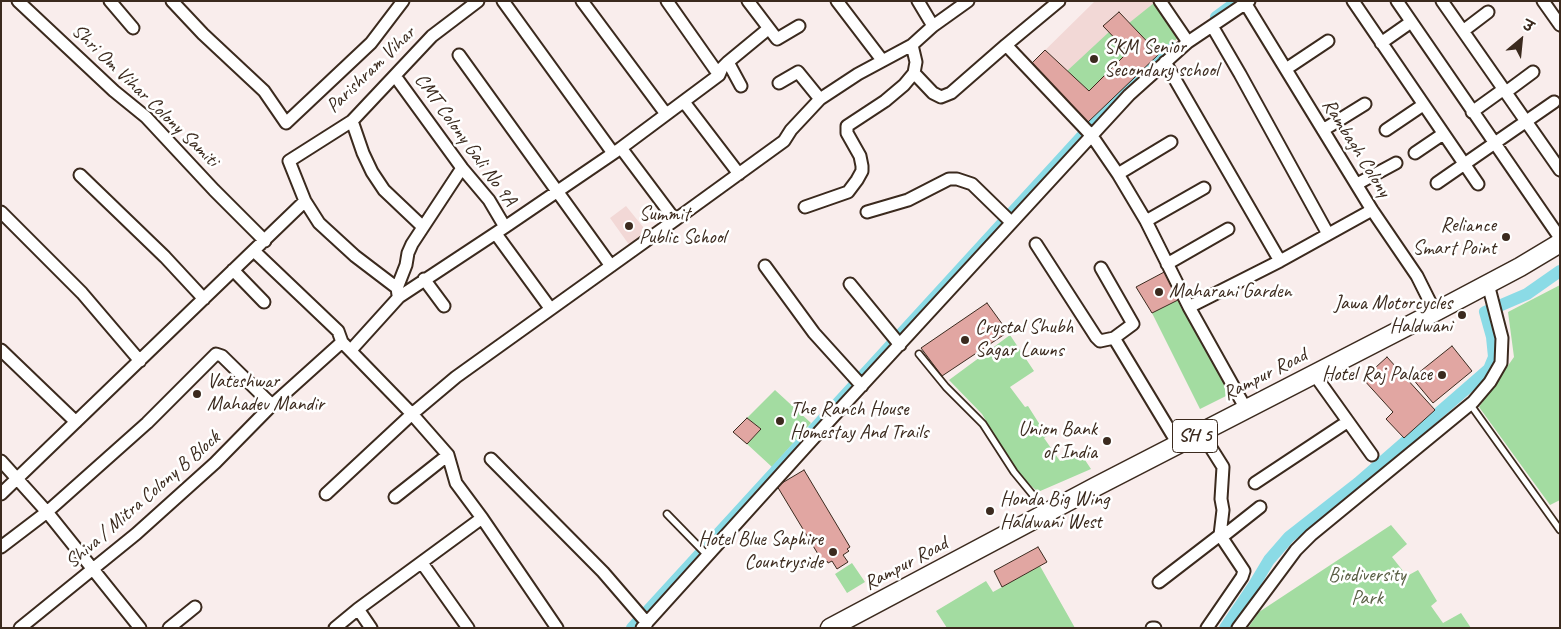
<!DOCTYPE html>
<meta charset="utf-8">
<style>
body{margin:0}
#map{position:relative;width:1561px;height:629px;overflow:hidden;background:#f9edec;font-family:Caveat,"Playpen Sans Deva",sans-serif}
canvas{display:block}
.frame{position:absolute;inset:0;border:2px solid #3b2a1e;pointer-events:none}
.north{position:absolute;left:1496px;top:15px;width:50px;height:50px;-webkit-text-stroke:4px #fff;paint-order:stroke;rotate:28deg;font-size:14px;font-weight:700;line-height:20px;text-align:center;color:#3b2a1e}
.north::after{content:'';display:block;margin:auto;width:18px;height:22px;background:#3b2a1e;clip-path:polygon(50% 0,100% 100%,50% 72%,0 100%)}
</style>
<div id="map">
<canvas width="1561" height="629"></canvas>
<div class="frame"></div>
<div class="north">उ</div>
</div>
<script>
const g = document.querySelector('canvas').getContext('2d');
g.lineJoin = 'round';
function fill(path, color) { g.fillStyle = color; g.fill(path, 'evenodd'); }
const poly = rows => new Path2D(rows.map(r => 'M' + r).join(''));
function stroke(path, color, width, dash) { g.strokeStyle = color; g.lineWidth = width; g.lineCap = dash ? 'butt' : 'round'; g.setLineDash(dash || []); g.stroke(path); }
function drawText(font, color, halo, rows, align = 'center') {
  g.font = font + ' Caveat,sans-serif'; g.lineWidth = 5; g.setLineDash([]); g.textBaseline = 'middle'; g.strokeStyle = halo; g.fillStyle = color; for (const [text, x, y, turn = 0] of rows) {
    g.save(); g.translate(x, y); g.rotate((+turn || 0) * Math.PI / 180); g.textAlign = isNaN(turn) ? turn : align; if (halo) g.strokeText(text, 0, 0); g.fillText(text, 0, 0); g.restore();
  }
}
fill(poly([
 [1095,1,1153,1,1178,38,1086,124,1030,65],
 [626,206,648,233,630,246,610,218]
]), '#f2d8d6');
fill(poly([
 [1154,3,1178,38,1159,54,1129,23],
 [1109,32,1128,52,1089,91,1067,71],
 [1560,285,1560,500,1550,505,1479,407,1514,357,1508,312],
 [1182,298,1198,337,1230,394,1200,409,1152,313],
 [1010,335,1034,371,1010,387,1025,407,1028,406,1047,436,1044,438,1060,461,1079,451,1091,469,1038,492,1016,472,982,414,949,380],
 [775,390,811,423,772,467,747,444,761,429,747,418],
 [1391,525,1407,544,1392,557,1407,576,1418,570,1437,601,1431,606,1443,623,1461,613,1471,628,1248,628,1259,612],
 [852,563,865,582,847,593,835,574],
 [1040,566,1075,628,947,628,936,611,986,581,993,592]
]), '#a3dca1');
stroke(poly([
 [1216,17,1238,1],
 [632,628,1094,123,1151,67,1173,48],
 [1225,628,1254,585,1269,560,1289,537,1358,483,1489,369,1494,357,1492,337,1485,312,1527,294,1560,271]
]), '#8bdbe6', 12);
const building = poly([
 [1119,12,1159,54,1087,123,1030,65,1045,50,1089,91,1128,52,1103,26,1119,12],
 [1168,270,1182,298,1152,313,1136,287,1168,270],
 [987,303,1008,332,942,376,921,348,987,303],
 [1452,346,1472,371,1433,403,1412,378,1452,346],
 [1387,357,1435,410,1404,438,1386,419,1393,412,1363,379,1387,357],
 [747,418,761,429,747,444,733,432,747,418],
 [804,470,850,547,847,549,849,551,843,555,848,562,837,569,832,561,828,563,827,561,824,564,777,486,804,470],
 [1038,547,1047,562,1002,587,994,571,1038,547]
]);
fill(building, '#e1a6a2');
stroke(building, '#3b2a1e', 1);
const service = poly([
 [919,354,946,387,983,424,1014,472,1046,511],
 [1470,404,1560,530],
 [667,514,707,555]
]);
const minor = poly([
 [18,1,114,91,146,117,214,190,265,241],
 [110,1,133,28],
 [172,1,203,34,264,91,286,123,371,43,403,1],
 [503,1,613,153],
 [582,1,666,114],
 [667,1,719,75],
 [748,1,777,39,799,26],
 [837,1,882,60],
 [918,1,933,26],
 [1160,1,1188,42],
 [1244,1,1372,210,1417,276,1435,312],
 [1353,1,1478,184],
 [1397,1,1560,238],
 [1442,1,1560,170],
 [1543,1,1560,25],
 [1212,26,1240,74,1328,234],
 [1463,31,1488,12],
 [1381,43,1411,22],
 [1006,45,1059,1],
 [459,55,611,266],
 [728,62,741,86],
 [1165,62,1280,261],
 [1286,69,1328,41],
 [914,73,933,93,941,97,951,93,1006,45,1092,136,1118,174,1146,221,1189,307,1246,409],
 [395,76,462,168,489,200,505,227],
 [779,83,798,72,820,99],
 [1506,92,1533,72],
 [684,102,739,174],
 [1472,112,1504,89],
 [352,121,363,153,372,172,384,190,423,227],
 [1323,130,1365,104],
 [1386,130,1423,105],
 [621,148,675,220],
 [1415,153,1443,134],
 [1118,174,1171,142],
 [80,175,165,257,204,299],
 [1437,183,1554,102],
 [1357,184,1396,163],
 [805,207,848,192,857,180,862,171,862,166,860,156,847,133,847,126,885,101,904,85,914,73,916,62,912,45],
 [1,212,82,293,140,361],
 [867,212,908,200,949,179,957,179,972,184,1011,222],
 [1146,221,1204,188],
 [496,234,550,308],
 [1036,244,1096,337,1100,341,1114,338,1178,444],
 [254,251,338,331,342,342],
 [1167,264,1228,229],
 [765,266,814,333,862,386],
 [1101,268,1133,324,1114,338],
 [233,270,264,302],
 [424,279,444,306],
 [850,284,900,345],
 [397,288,355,256,319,223,305,201,289,161,352,121,432,36,478,1],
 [398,295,397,288,406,265,408,253,412,244,462,168],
 [1189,307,1280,261,1372,210],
 [1,350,76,422],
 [351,350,399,297,505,227,621,148,719,75,722,68,728,62,768,29],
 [1314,374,1372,455],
 [1201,432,1223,467,1221,499,1223,510,1220,535,1244,571,1242,577,1207,628],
 [491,459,603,572,647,623],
 [1,461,47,512,140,628],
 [1255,483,1347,422],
 [1,494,305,201],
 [326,494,412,414,456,377,675,220,784,141,791,130,820,99,858,74,912,45,933,26,968,1],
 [395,497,448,455],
 [1222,537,1260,507],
 [1,547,47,512,147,423,216,354,222,356,272,405],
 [422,563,468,628],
 [1159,582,1220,535],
 [20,628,136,534,215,463,272,405,342,342,412,414,448,455,456,483,482,518,557,628],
 [169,628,195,607],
 [335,628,358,609],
 [371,628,358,609,482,518],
 [642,628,830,420,1129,95,1188,42,1249,1],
 [1152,628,1155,628],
 [1238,628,1296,550,1311,535,1473,402,1490,382,1501,363,1502,338,1488,284]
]);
const primary = poly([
 [830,628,1097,486,1435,312,1520,267,1560,243]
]);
stroke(service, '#3b2a1e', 9);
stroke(minor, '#3b2a1e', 15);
stroke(primary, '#3b2a1e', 21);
stroke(service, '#fff', 5.5);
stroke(minor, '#fff', 11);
stroke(primary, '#fff', 18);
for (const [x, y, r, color] of [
 [1094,59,5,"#3b2a1e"],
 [629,226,5,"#3b2a1e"],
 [1506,237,5,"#3b2a1e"],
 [1159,292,5,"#3b2a1e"],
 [1462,315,5,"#3b2a1e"],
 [965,340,5,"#3b2a1e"],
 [1442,375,5,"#3b2a1e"],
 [197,394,5,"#3b2a1e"],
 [780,421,5,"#3b2a1e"],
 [1107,441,5,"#3b2a1e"],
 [990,511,5,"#3b2a1e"],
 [833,552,5,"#3b2a1e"]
]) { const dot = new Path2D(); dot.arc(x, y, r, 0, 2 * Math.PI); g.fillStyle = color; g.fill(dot); stroke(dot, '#fff', 2); }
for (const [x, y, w] of [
 [1195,436,45]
]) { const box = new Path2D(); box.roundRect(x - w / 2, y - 16.5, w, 33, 4); g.fillStyle = '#fff'; g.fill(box); stroke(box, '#3b2a1e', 1); }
drawText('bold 19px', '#3b2a1e', null, [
 ["SH 5",1195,436]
]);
drawText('20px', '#3b2a1e', '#fff', [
 ["SKM Senior",1104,48],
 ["Secondary school",1104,71],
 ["Summit",639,215],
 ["Public School",639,238],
 ["Reliance",1496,226,"right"],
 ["Smart Point",1496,249,"right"],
 ["Maharani Garden",1169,292],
 ["Jawa Motorcycles",1452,304,"right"],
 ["Haldwani",1452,327,"right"],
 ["Crystal Shubh",975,328],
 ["Sagar Lawns",975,351],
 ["Hotel Raj Palace",1432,375,"right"],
 ["Vateshwar",207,382],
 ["Mahadev Mandir",207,405],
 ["The Ranch House",790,410],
 ["Homestay And Trails",790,433],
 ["Union Bank",1097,430,"right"],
 ["of India",1097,453,"right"],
 ["Honda Big Wing",1000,500],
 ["Haldwani West",1000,523],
 ["Hotel Blue Saphire",823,540,"right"],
 ["Countryside",823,563,"right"]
], 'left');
drawText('20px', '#3b2a1e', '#fff', [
 ["Parishram Vihar",371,70,-44],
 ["Shri Om Vihar Colony Samiti",145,96,44],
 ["CMT Colony Gali No 9A",465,140,54],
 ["Rambagh Colony",1356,148,58],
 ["Rampur Road",1265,375,-27],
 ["Shiva / Mitra Colony B Block",143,500,-41],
 ["Rampur Road",906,564,-28]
]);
drawText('20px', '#5a5f45', '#fff', [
 ["Biodiversity",1367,576],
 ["Park",1367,599]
]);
</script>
